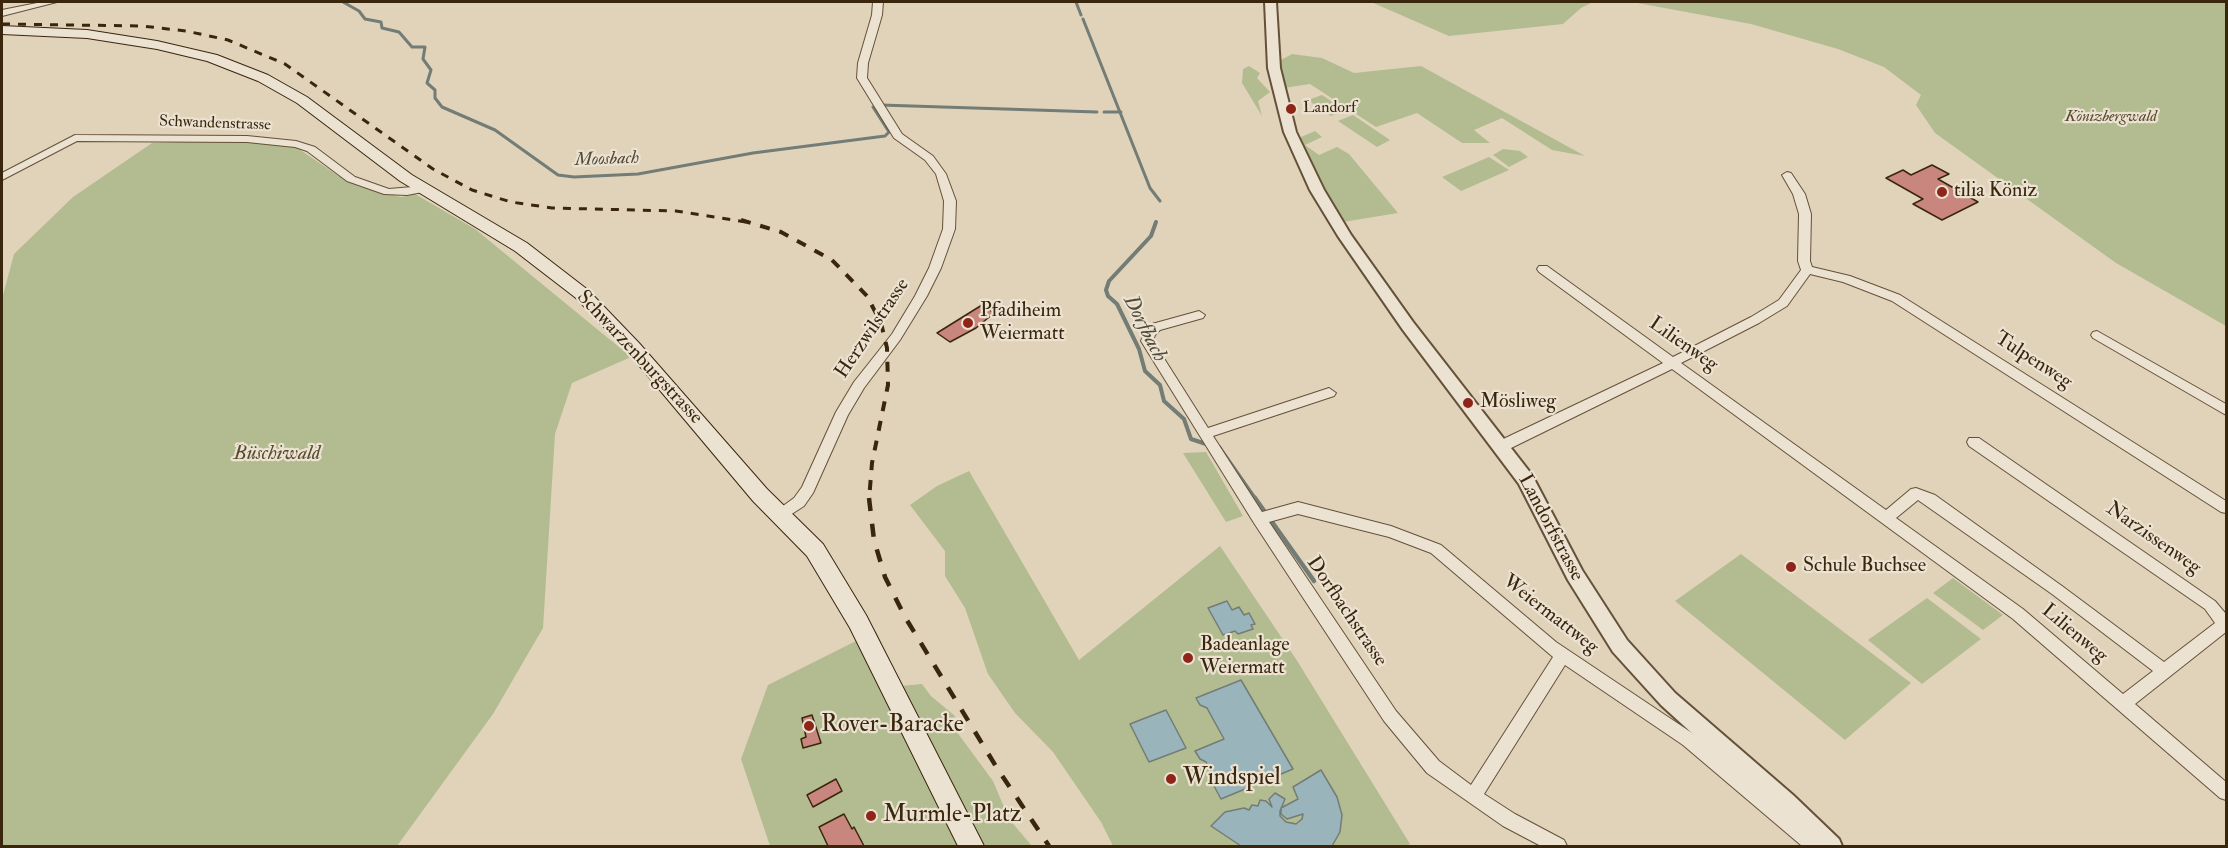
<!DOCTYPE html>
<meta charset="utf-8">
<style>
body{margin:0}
#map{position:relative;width:2228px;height:848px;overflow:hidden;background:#e0d3ba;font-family:"IM FELL Double Pica",serif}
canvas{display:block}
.frame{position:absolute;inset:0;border:3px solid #3a260d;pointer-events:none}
</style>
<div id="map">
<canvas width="2228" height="848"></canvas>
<div class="frame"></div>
</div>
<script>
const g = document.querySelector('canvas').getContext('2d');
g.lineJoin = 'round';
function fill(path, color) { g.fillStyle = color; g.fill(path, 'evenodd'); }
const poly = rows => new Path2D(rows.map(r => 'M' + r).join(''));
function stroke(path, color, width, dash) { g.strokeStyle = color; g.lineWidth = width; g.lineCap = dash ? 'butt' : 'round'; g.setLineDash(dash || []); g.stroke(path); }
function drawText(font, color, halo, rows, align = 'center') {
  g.font = font + ' "IM FELL Double Pica",serif'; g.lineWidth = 4.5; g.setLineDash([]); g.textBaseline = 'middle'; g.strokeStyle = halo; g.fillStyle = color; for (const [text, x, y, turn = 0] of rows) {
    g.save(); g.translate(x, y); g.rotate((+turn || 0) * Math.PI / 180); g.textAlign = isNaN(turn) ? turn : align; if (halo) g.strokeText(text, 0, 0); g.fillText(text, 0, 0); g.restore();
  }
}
fill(poly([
 [1371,2,1593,2,1581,8,1563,24,1449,36],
 [1632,2,2226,2,2226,326,2116,263,1935,133,1916,105,1921,95,1884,67,1838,49,1751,24],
 [1292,54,1322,58,1354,73,1421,66,1585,156,1552,150,1502,118,1474,130,1490,143,1462,143,1417,113,1376,127,1310,84,1284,88,1279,61],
 [1249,66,1260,73,1257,78,1270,92,1258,101,1262,116,1242,83,1243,69],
 [1322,95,1345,110,1331,116,1308,100],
 [1353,115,1390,140,1377,147,1338,121],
 [1315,131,1322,137,1305,145,1319,155,1337,147,1349,154,1398,213,1343,222,1322,189,1299,138],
 [226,140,296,147,337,175,358,186,401,197,415,194,475,229,631,357,572,383,555,434,543,628,493,714,397,846,2,846,2,299,14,254,73,197,152,143],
 [1503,149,1520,151,1528,157,1509,167,1493,155],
 [1489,157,1509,170,1461,191,1442,177],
 [1206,452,1243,516,1226,522,1183,453],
 [969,471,1079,660,1220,546,1296,659,1410,844,1407,846,1113,846,1101,822,1053,752,1015,713,988,674,965,608,945,576,945,551,910,505,937,486],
 [1741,554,1911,683,1845,740,1675,601],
 [1953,578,2003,615,1983,630,1933,593],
 [1927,598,1981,639,1922,684,1868,640],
 [876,631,901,686,922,684,931,696,955,716,951,724,993,781,1009,819,1032,846,770,846,741,759,768,685]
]), '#b2bc90');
const water = poly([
 [1227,601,1232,610,1239,607,1244,615,1249,613,1255,624,1251,625,1253,629,1238,634,1235,631,1223,635,1208,608,1227,601],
 [1241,680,1293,769,1221,799,1213,784,1215,778,1206,762,1200,759,1195,751,1224,739,1207,708,1200,705,1196,698,1241,680],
 [1166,710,1186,748,1149,762,1130,724,1166,710],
 [1321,770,1337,797,1342,815,1340,832,1332,846,1241,846,1211,826,1225,812,1244,808,1249,810,1252,805,1258,806,1260,800,1266,801,1272,807,1269,799,1275,793,1285,799,1280,811,1280,816,1286,822,1296,824,1302,819,1303,814,1287,819,1281,814,1281,808,1298,799,1293,787,1321,770]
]);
fill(water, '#99b5bb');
stroke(water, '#737c75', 1.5);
stroke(poly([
 [343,2,359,11,365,19,381,22,382,28,399,32,412,47,425,47,423,59,431,70,427,83,435,90,435,98,442,107,495,130,558,175,574,177,638,174,753,153,885,136,889,132,873,107],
 [1076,2,1081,15],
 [1083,19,1150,188,1160,201],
 [881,105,1097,112],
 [1104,112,1121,112]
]), '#737c75', 3);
stroke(poly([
 [1156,222,1151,236,1109,281,1106,290,1108,296,1117,304,1139,349,1145,371,1160,385,1164,401,1184,419,1191,439,1206,444],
 [1219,447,1256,500]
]), '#737c75', 4);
stroke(poly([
 [1255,498,1314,581]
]), '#737c75', 4.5);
const building = poly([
 [1932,165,1949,174,1938,179,1978,202,1942,220,1913,204,1923,199,1886,178,1903,170,1911,175,1932,165],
 [982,305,994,313,976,328,950,342,937,333,982,305],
 [812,715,821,743,803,748,801,739,806,737,802,718,812,715],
 [836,779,842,791,813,807,807,795,836,779],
 [844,814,852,829,854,827,864,846,828,846,819,827,844,814]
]);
fill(building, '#c9867e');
stroke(building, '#3a260d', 1.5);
const minor = poly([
 [42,2,57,2,2,16,2,10,42,2],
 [873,2,883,2,882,15,868,63,867,78,902,134,933,156,946,174,956,201,955,229,941,268,927,296,900,340,864,388,848,415,813,493,804,506,781,521,776,519,774,515,776,511,794,498,802,487,836,412,854,382,892,334,915,296,929,268,943,229,944,201,936,174,925,160,894,138,857,78,858,63,872,15,873,2],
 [75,135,247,136,296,141,315,147,355,177,389,189,424,186,430,189,428,191,407,195,384,194,347,181,307,151,295,147,247,142,77,141,2,180,2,173,75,135],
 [1787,172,1791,173,1805,194,1811,214,1810,261,1812,267,1850,276,1900,295,2226,501,2226,513,2221,512,1892,301,1843,282,1810,274,1787,306,1759,323,1681,363,1886,510,1911,489,1916,488,1935,495,2062,586,2164,662,2215,623,2205,609,1969,446,1967,442,1969,438,1979,438,2215,601,2226,614,2226,632,2135,704,2226,782,2226,800,2220,798,2013,619,1672,369,1507,450,1497,450,1495,446,1497,442,1663,363,1539,272,1537,269,1539,266,1547,266,1673,357,1751,317,1779,300,1801,270,1798,261,1799,214,1793,194,1782,175,1787,172],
 [1918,500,2052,594,2153,671,2123,694,2023,609,1896,518,1918,500],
 [1199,311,1205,315,1203,318,1160,330,1155,335,1153,341,1208,428,1329,388,1336,393,1334,396,1213,436,1262,512,1298,502,1391,526,1441,545,1556,642,1695,735,1821,840,1824,846,1802,846,1683,745,1565,665,1484,794,1515,814,1564,840,1567,846,1541,846,1503,826,1427,773,1384,721,1254,523,1141,341,1145,330,1152,324,1199,311],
 [1298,514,1389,537,1431,553,1553,657,1471,785,1439,761,1396,711,1269,522,1298,514],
 [2097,331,2226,404,2226,415,2093,338,2091,335,2093,332,2097,331]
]);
const tertiary = poly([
 [1265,2,1276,2,1280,68,1296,132,1324,190,1351,235,1413,322,1532,475,1582,570,1627,640,1675,693,1793,795,1839,839,1842,846,1816,846,1661,705,1613,652,1568,580,1519,484,1403,330,1338,236,1310,190,1284,132,1268,68,1265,2]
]);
const secondary = poly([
 [2,26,87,30,157,41,217,55,268,75,307,97,412,175,527,243,588,290,639,343,767,489,823,544,866,615,984,846,958,846,850,628,807,556,753,501,627,351,576,298,515,251,400,181,297,103,258,81,207,61,157,49,87,38,2,34,2,26]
]);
stroke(minor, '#645138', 2);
stroke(tertiary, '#645138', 4);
stroke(secondary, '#3a260d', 2);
fill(minor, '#ebe2d2');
fill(tertiary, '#ebe2d2');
fill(secondary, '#ebe2d2');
stroke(poly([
 [2,24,142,26,186,31,228,40,285,64,433,169,472,190,511,202,552,208,676,211,746,222]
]), '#3a260d', 3, [8, 8]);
stroke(poly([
 [741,220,781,232,832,260,867,296,881,323,887,348,888,385,872,463,869,500]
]), '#3a260d', 4, [10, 10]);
stroke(poly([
 [869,498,874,540,885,577,905,617,997,768,1049,846]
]), '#3a260d', 4.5, [13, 13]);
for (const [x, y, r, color] of [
 [1291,109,6,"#8f2418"],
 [1942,192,6,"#8f2418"],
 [968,323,6,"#8f2418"],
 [1468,403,6,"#8f2418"],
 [1791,567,6,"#8f2418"],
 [1188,658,6,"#8f2418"],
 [809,726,6,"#8f2418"],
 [1171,779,6,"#8f2418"],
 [871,816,6,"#8f2418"]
]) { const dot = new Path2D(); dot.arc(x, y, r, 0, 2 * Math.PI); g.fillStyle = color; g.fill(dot); stroke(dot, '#ebe2d2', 2); }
drawText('16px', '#3a260d', '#ebe2d2', [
 ["Landorf",1303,109]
], 'left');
drawText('italic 16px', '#584c2e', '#ebe2d2', [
 ["Könizbergwald",2111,118]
]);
drawText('16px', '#3a260d', '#ebe2d2', [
 ["Schwandenstrasse",215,124,2]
]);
drawText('italic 18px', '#524a38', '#ebe2d2', [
 ["Moosbach",607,160,-2]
]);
drawText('20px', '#3a260d', '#ebe2d2', [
 ["tilia Köniz",1954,192],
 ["Pfadiheim",980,312],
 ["Weiermatt",980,335],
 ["Mösliweg",1480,403],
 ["Schule Buchsee",1803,567],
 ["Badeanlage",1200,646],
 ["Weiermatt",1200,669]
], 'left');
drawText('20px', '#3a260d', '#ebe2d2', [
 ["Herzwilstrasse",873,329,-56],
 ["Lilienweg",1683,345,35],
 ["Schwarzenburgstrasse",639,358,47],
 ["Tulpenweg",2033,361,33],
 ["Landorfstrasse",1550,528,62],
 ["Narzissenweg",2153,539,35],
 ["Dorfbachstrasse",1346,612,56],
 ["Weiermattweg",1550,615,38],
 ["Lilienweg",2074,634,40]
]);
drawText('italic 20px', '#584c2e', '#ebe2d2', [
 ["Büschiwald",277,455]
]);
drawText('italic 21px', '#524a38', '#ebe2d2', [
 ["Dorfbach",1144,329,63]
]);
drawText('24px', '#3a260d', '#ebe2d2', [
 ["Rover-Baracke",821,726],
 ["Windspiel",1183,779],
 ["Murmle-Platz",883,816]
], 'left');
</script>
